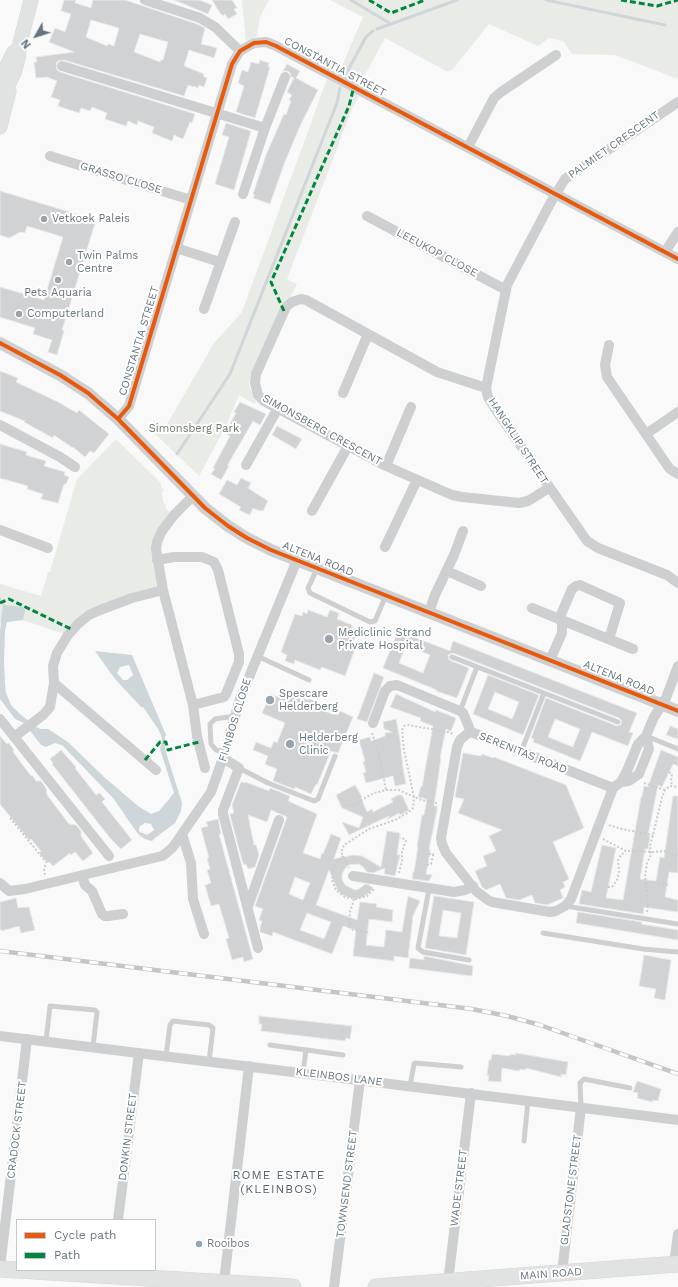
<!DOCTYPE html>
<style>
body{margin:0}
#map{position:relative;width:678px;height:1287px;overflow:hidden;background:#f9f9f9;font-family:"Work Sans",sans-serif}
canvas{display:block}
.legend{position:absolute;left:16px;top:1219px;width:140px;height:52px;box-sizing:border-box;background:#fff;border:1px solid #c1c8cd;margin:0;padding:5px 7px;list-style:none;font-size:12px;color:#657683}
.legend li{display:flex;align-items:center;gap:8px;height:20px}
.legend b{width:20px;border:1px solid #c1c8cd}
.north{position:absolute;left:16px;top:16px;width:40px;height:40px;-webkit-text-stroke:3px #fff;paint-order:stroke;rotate:231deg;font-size:11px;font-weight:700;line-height:16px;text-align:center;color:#657683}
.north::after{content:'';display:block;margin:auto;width:14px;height:18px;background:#657683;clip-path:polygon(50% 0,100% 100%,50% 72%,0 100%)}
</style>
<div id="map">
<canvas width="678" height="1287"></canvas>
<ul class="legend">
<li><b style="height:5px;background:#e8590c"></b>Cycle path</li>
<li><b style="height:5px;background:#00873e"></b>Path</li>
</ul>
<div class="north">N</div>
</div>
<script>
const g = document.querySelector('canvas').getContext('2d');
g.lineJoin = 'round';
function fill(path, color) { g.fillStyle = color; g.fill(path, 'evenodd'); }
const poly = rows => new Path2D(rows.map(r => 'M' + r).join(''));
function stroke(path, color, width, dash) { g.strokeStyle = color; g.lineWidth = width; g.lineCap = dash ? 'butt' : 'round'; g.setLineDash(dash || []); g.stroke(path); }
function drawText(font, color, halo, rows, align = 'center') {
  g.font = font + ' "Work Sans",sans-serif'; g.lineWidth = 4; g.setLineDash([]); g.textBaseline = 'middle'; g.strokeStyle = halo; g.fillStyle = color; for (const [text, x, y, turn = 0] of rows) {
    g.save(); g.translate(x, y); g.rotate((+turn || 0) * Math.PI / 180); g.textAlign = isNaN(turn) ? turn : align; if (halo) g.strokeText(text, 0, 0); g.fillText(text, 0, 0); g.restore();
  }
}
fill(poly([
 [242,0,269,0,260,17,257,36,246,41],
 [330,0,678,0,678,79,615,55,572,54,563,41,549,38,538,46,489,24,453,69,450,71,446,71,385,38,360,84,339,73,363,17],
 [327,79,359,96,352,109,287,279,297,284,290,298,284,302,281,306,250,378,249,382,250,388,256,400,255,404,239,395,224,430,199,476,151,430,166,426,214,343,242,312],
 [116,439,161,483,161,487,164,490,162,492,163,502,166,505,165,507,173,516,157,542,162,590,99,610,67,635,23,620,0,623,0,584,41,596,48,572,50,572,77,479]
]), '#e8ebe6');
fill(poly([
 [0,597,5,605,23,607,25,610,23,620,7,622,5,631,4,661,5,684,6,693,11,705,20,714,36,727,41,729,48,729,68,742,104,777,138,806,151,814,159,811,174,793,160,749,162,740,161,735,158,729,143,707,141,707,115,679,95,651,132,655,166,735,165,737,165,749,182,803,181,811,175,823,155,838,152,841,148,840,143,838,138,834,113,798,62,745,55,743,46,747,41,745,24,723,15,719,0,699,0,631,3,605,0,600],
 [129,665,133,675,127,680,123,680,117,673,120,667],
 [145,823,151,824,154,830,147,835,139,831,139,827]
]), '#ced6d9');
stroke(poly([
 [351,0,391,24],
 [546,0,665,25],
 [377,29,457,0],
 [346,74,366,37,373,31],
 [177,454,230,374,337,103,340,88]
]), '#ced6d9', 3);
const building = poly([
 [64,0,76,0,75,3,91,8,93,0,125,0,197,24,205,28,201,44,217,48,214,58,189,50,184,66,204,74,203,76,207,78,204,87,199,85,198,88,194,86,194,87,188,85,184,96,64,60,58,61,56,64,57,70,60,72,195,114,192,123,190,122,183,139,174,135,172,141,152,133,154,127,138,121,137,125,128,121,126,126,105,119,107,113,92,107,90,111,81,108,79,113,58,106,60,100,51,97,57,81,47,77,36,78,34,62,37,62,36,57,74,52,49,42,55,28,65,32,71,14,61,11,64,0],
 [91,20,119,28,114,46,108,44,107,46,86,37,91,20],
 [140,34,168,42,163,60,161,60,160,62,134,52,140,34],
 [174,0,199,0,212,5,208,14,174,0],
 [212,0,232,0,237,8,234,9,237,14,228,19,225,14,223,16,220,13,212,0],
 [260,60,269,63,268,67,270,67,255,118,236,112,244,86,238,83,242,70,248,72,251,62,259,64,260,60],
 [287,64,300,71,296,78,318,90,300,126,284,164,270,204,253,198,255,195,253,194,266,155,284,114,286,115,291,101,289,100,292,95,287,92,294,78,291,77,290,73,288,71,283,71,287,64],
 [226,123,251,131,234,190,215,184,229,137,222,135,226,123],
 [0,191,96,220,62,330,64,331,57,355,48,352,52,340,33,334,35,328,0,317,0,287,44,300,63,237,27,226,25,233,20,232,9,238,0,235,0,191],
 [0,371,18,378,16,382,58,402,77,413,79,410,109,434,94,453,90,451,85,457,73,447,73,448,54,435,53,438,24,422,25,421,0,411,0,371],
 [240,402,266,414,260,425,253,421,227,466,229,466,221,480,211,474,215,469,213,468,230,436,225,433,236,413,234,412,240,402],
 [277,426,302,439,296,449,272,435,277,426],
 [0,444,27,452,26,455,46,461,44,466,65,472,64,475,69,477,66,484,64,484,58,503,41,499,43,494,27,489,28,486,0,478,0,444],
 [241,478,251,483,248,488,268,501,263,511,261,510,260,511,253,508,250,515,247,514,239,510,241,507,219,494,227,480,237,485,241,478],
 [308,610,327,617,330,610,339,613,337,619,352,625,351,627,358,630,351,647,355,649,345,676,322,667,320,670,295,660,294,664,285,661,287,655,281,652,295,614,302,616,303,612,307,614,308,610],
 [398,631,450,651,453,641,637,713,629,732,633,733,628,746,592,732,580,761,533,742,534,739,531,738,546,698,617,726,621,725,622,721,619,718,453,653,448,655,449,660,469,668,457,698,436,691,437,690,383,668,398,631],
 [406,645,430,655,423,673,399,663,406,645],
 [555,719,580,729,573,747,548,737,555,719],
 [374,673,384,677,367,722,357,719,374,673],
 [488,675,539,695,523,735,473,714,488,675],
 [495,692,519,702,512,719,488,709,495,692],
 [280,689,308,700,309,699,318,702,320,709,334,715,334,714,338,715,340,711,353,717,338,753,331,751,317,785,316,784,311,794,295,787,294,789,273,781,277,769,265,764,268,756,253,750,256,742,271,748,274,741,277,743,285,723,262,713,271,694,277,697,280,689],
 [396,694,435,712,436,710,456,718,451,731,446,729,440,758,441,758,434,806,437,806,437,810,429,849,430,849,430,853,426,874,432,875,429,881,412,879,413,872,414,872,418,847,417,847,422,815,424,815,427,799,418,797,421,786,422,787,433,726,420,721,421,718,390,707,396,694],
 [396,719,400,740,403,768,406,784,395,786,393,776,366,783,363,773,366,772,363,762,365,761,359,740,370,737,371,741,385,736,385,733,392,732,384,729,383,722,396,719],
 [670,726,678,729,678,739,666,735,670,726],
 [0,736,7,744,9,743,14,750,13,752,31,776,32,775,36,781,41,781,46,788,47,795,69,824,76,825,81,831,81,836,93,853,83,861,75,852,71,855,70,853,53,866,49,862,48,863,39,853,41,851,31,839,29,840,0,804,0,736],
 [61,750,76,767,75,768,96,795,100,793,105,799,102,802,132,840,121,849,110,838,52,764,53,763,50,759,61,750],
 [661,750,678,757,678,766,673,764,662,787,658,785,648,835,650,836,648,849,645,849,640,879,656,881,660,857,664,858,673,796,678,796,678,873,669,872,665,897,678,900,678,912,644,907,643,914,579,904,582,890,591,892,602,845,616,848,606,898,623,900,641,797,642,797,644,786,648,787,661,750],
 [463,753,481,756,482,754,493,758,494,757,566,785,584,828,553,842,569,879,563,882,565,887,560,890,563,898,547,905,535,903,532,895,519,900,506,898,500,884,486,890,482,887,475,871,487,866,483,856,496,851,489,836,502,830,458,813,464,799,455,797,463,753],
 [241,782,245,783,245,782,269,791,270,788,290,796,288,801,317,814,303,853,320,859,322,853,323,854,331,834,341,838,334,859,353,855,362,856,381,867,387,831,400,833,397,855,400,855,395,876,384,874,385,868,373,873,367,872,363,867,359,864,348,865,344,870,342,875,342,879,345,885,355,890,359,889,365,884,369,885,373,888,369,893,363,897,355,899,345,896,338,891,329,870,316,905,357,920,360,902,377,904,376,907,393,910,392,922,369,919,366,945,384,947,386,930,402,932,408,896,420,901,413,916,408,958,394,956,394,961,353,956,356,930,343,926,332,954,273,932,272,936,260,932,260,928,262,921,259,920,263,909,255,906,287,817,271,810,267,822,248,815,254,845,256,845,259,855,255,867,248,869,246,864,244,865,242,860,230,815,230,814,234,813,232,805,241,782],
 [295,877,310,883,303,900,289,894,295,877],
 [307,913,331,922,324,939,300,930,307,913],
 [355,785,362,797,361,798,367,812,372,809,373,812,393,802,391,799,398,795,402,795,409,810,400,815,399,813,388,819,389,816,349,835,342,822,359,828,363,817,342,808,336,795,355,785],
 [218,819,221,834,219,834,253,959,244,962,243,957,232,960,226,939,229,938,219,904,211,906,205,885,211,883,207,870,210,869,207,858,209,858,201,828,208,826,206,822,218,819],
 [434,896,474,902,466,955,425,948,434,896],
 [443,910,461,913,457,938,439,936,443,910],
 [16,898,18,908,29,907,35,930,21,933,19,926,2,931,2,930,0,930,0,902,16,898],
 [578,912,642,922,641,924,678,930,678,940,576,923,578,912],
 [644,955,671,960,665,1000,654,998,656,989,639,986,644,955],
 [424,956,473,966,472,976,409,968,410,958,424,960,424,956],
 [259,1016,352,1026,350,1039,346,1038,345,1041,261,1031,262,1024,259,1024,259,1016],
 [516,1053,568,1062,566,1075,561,1074,561,1077,526,1068,526,1070,520,1069,519,1071,502,1068,501,1082,488,1081,489,1075,487,1075,489,1060,491,1060,492,1054,510,1056,510,1054,515,1055,516,1053],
 [637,1081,661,1089,658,1101,653,1100,652,1102,637,1098,638,1093,633,1092,637,1081]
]);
fill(building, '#d0d2d3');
stroke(building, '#e8e8e8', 1);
const secondary = poly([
 [0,79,14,52],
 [0,101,14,73,18,59,20,43,31,0],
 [0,127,9,91]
]);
const primary = poly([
 [0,1269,17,1270],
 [18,1270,293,1287],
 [376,1287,678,1264]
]);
stroke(secondary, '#d5d6d7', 15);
stroke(primary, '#d5d6d7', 17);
stroke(poly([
 [372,733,379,755,386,790],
 [669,772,672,774,671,780,672,786],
 [644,783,665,790],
 [437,803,422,800,414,797,404,750,402,730,404,726,408,725,448,732,453,734],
 [346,805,351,806,374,793,386,790,399,790,414,797,413,808,409,812,395,820,369,829,344,845,341,852,349,868],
 [10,818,46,862,44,870,45,875],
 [609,825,622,829,653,835],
 [603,839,626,851,638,851,654,852,664,851,678,856],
 [429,854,434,854],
 [343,856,335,864,333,869,332,880,336,890,345,897,356,899,367,896,374,889],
 [427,865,431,864,433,855,435,853],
 [399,873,402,861,402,851,406,841,405,839,400,838],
 [646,884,653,883,669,885],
 [608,887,612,887,617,880,619,872,618,860,621,855,626,851],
 [354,899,350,912,349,927,353,930,368,932],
 [647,912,648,905,645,877,647,863,651,855,650,846,653,835,662,797,665,790,670,786,678,787]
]), '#cbcccd', 2, [2, 2]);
stroke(poly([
 [317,569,308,588,310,593,370,622,375,621,386,595],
 [257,656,309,680],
 [452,657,618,722],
 [460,711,477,667],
 [646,736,678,749],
 [225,752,216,750,211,744,210,724,215,719,235,716],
 [521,752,544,693],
 [239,768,268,783,314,801,318,799,335,756],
 [429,889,418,948,423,952,469,960],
 [565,906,678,924],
 [543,933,643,949,678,952],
 [46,1041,50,1006,95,1010,97,1012,93,1047],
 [270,1045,343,1055],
 [166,1056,170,1025,173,1021,209,1025,213,1028,209,1062],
 [303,1073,306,1050],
 [410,1086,414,1064,415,1063,461,1067],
 [581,1107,580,1083,584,1079,630,1088],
 [524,1141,528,1101]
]), '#cecfd0', 5);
stroke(poly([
 [145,0,200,18,215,27,240,51],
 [62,66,265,128],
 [678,102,565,179,551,202,507,285,486,388,488,397,500,416,587,541,598,548,667,575,678,583],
 [468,147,494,98,501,92,556,55],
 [50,156,191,200],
 [243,194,265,128,285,77],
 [367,216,506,290],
 [176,248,220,262],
 [665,252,678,232],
 [204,309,235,222],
 [609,345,605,365,607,377,667,465,670,469,678,474],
 [486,388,437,372,306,300,301,299,292,302,286,307,256,374,255,383,258,395,264,401,386,466,452,495,462,497,519,503,528,501,549,488],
 [343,393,368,334],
 [118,419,129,406,232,64,240,51,254,43,266,42,276,46,678,259],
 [0,425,60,457,75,467],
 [646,434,678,412],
 [246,465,278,408],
 [386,466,411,407],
 [193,496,174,515,162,531,157,542,156,549,163,590,193,705,197,736,205,768],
 [312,511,348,446],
 [0,530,48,548],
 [385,547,417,480],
 [157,560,174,557,202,557,214,562,218,570,239,654,239,662,226,694,224,697,193,705],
 [447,571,481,586],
 [532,608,633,649],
 [429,612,435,595,454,555,463,531],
 [550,660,562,633,562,623,559,619,572,589,576,586,580,585,620,603,609,639],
 [54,683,156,770],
 [0,719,109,856],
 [373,723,385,691,390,686,397,685,460,711,463,713,471,732],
 [14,737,43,715,50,707,54,683,53,666,57,653,68,635,78,624,89,615,100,610,132,598,163,590],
 [223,758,239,768,223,810,223,814,258,948],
 [621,782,629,781,639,774,649,749,646,736],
 [613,788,571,899,565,906,556,911,550,912,492,902,488,900,476,891,446,853,442,844,441,838,457,747,460,740,467,734,471,732,613,788,621,782,627,771,638,744,646,736,654,717,666,698,678,666],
 [182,834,191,863,193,899,204,934],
 [82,875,85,885,92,891,102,914,105,916,108,916,123,914],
 [353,876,454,892,465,890,473,886],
 [0,883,9,891,25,889,162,856,165,854,173,847,211,792,223,758,240,699,297,560],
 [248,906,279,820],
 [0,1036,528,1101,678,1120],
 [118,1220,139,1053],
 [674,1265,678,1234],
 [0,1268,27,1039],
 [562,1273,581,1107],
 [224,1282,249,1066],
 [448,1282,471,1093],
 [334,1287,360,1080]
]), '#cecfd0', 10);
stroke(poly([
 [0,343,60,375,88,393,118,419,205,508,228,526,247,538,271,550,678,711]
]), '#cecfd0', 12);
stroke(secondary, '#e1e2e2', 14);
stroke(primary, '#e1e2e2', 16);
const rail = poly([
 [0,951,472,1009,507,1016,540,1025,678,1074]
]);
stroke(rail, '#c3c5c6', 4.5);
stroke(rail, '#fff', 3, [9]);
stroke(poly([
 [369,0,391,13,425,0],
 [621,0,657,6,678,0],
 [284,311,271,282,349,106,354,86],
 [0,603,9,599,73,630],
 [145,760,160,742,166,742,168,750,199,742]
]), '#00873e', 3, [6, 3]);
stroke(poly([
 [0,343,60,375,88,393,118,419,205,508,228,526,247,538,271,550,678,711],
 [118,419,129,406,232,64,240,51,254,43,266,42,276,46,678,259]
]), '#e8590c', 4);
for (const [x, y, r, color] of [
 [44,219,4,"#99a4ac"],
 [69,262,4,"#99a4ac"],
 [58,280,4,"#99a4ac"],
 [19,314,4,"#99a4ac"],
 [329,639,5,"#99a4ac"],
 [270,700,5,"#99a4ac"],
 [290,744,5,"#99a4ac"],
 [199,1244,4,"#99a4ac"]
]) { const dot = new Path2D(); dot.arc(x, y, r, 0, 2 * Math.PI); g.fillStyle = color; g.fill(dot); stroke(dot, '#fff', 1.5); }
drawText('11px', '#657683', '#fff', [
 ["CONSTANTIA STREET",335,67,28],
 ["PALMIET CRESCENT",614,145,-35],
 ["GRASSO CLOSE",121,178,17],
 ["LEEUKOP CLOSE",437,253,28],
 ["CONSTANTIA STREET",139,341,-73],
 ["SIMONSBERG CRESCENT",322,430,29],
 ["HANGKLIP STREET",518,441,57],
 ["ALTENA ROAD",318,559,22],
 ["ALTENA ROAD",619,678,22],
 ["FIJNBOS CLOSE",235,720,-73],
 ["SERENITAS ROAD",523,753,22],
 ["KLEINBOS LANE",339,1077,7],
 ["CRADOCK STREET",17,1130,-83],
 ["DONKIN STREET",128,1137,-83],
 ["TOWNSEND STREET",347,1184,-83],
 ["WADE STREET",459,1188,-83],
 ["GLADSTONE STREET",571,1190,-83],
 ["MAIN ROAD",551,1274,-4]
]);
drawText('11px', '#657683', '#fff', [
 ["Vetkoek Paleis",52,219],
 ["Twin Palms",77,256],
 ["Centre",77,269],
 ["Pets Aquaria",58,293,"center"],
 ["Computerland",27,314],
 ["Mediclinic Strand",338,633],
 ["Private Hospital",338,646],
 ["Spescare",279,694],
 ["Helderberg",279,707],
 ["Helderberg",299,738],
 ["Clinic",299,751],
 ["Rooibos",207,1244]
], 'left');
drawText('11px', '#687a64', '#fff', [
 ["Simonsberg Park",194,429]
]);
g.letterSpacing = '1px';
drawText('12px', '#57646e', '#fff', [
 ["ROME ESTATE",279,1175],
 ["(KLEINBOS)",279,1189]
]);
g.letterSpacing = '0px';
</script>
